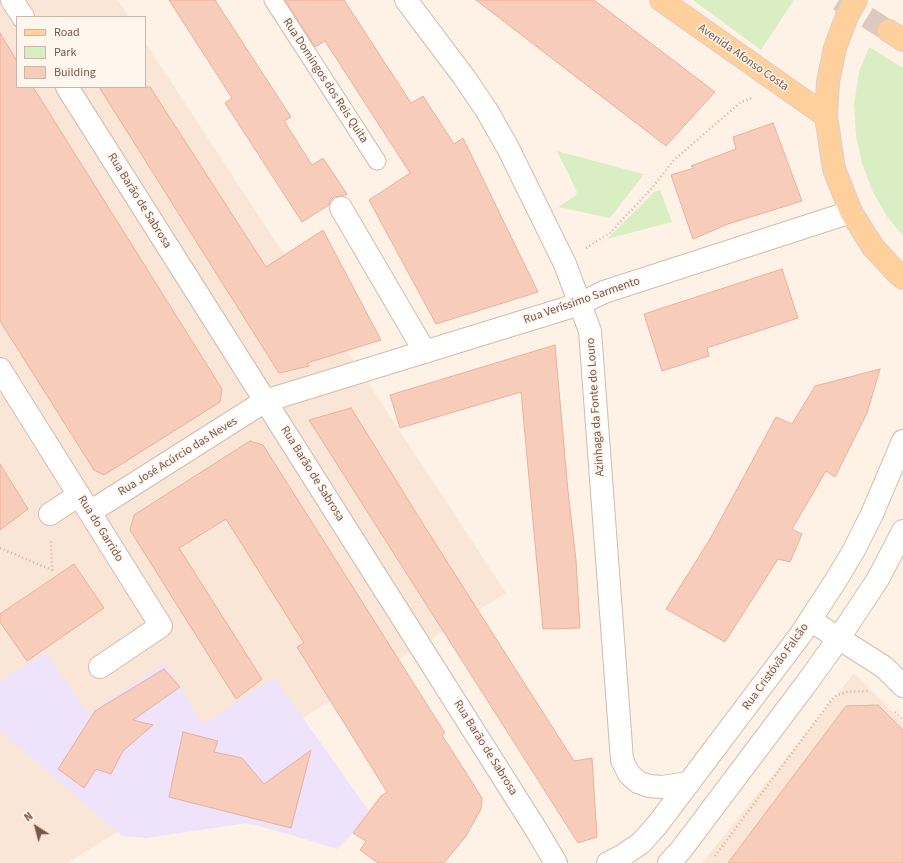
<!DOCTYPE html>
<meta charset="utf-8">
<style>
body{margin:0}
#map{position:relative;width:903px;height:863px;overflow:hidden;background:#fef2e6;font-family:"Source Sans 3",sans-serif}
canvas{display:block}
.legend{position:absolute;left:16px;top:16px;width:130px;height:72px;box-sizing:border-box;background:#fff7ee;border:1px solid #cab6ab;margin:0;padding:5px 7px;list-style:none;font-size:12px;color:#7b5447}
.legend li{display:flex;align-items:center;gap:8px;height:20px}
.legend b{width:20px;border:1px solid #cab6ab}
.north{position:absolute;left:16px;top:807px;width:40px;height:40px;-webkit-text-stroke:3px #fff7ee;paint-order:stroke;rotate:324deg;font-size:11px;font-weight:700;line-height:16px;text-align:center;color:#7b5447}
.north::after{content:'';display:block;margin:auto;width:14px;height:18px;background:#7b5447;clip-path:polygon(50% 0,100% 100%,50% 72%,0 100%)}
</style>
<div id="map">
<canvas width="903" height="863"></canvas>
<ul class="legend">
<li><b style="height:5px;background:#ffd09c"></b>Road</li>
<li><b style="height:11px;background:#d9eec2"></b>Park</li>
<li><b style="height:11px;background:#f7ccbb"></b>Building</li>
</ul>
<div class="north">N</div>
</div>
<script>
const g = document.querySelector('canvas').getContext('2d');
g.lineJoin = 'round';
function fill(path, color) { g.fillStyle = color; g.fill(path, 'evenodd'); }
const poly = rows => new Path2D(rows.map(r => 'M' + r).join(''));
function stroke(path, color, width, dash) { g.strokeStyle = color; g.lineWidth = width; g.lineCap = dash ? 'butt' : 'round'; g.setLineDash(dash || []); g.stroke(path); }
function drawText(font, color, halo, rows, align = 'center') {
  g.font = font + ' "Source Sans 3",sans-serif'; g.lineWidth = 3; g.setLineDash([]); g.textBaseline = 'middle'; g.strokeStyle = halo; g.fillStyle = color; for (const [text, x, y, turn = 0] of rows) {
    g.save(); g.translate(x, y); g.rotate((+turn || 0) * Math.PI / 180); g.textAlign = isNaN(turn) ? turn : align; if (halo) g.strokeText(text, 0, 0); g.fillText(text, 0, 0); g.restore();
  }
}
fill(poly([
 [0,0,118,0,129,17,17,17,17,87,145,87,145,42,506,593,67,863,0,863],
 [854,673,903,723,903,863,702,863]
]), '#f9e6d6');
fill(poly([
 [46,652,88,714,165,663,203,724,274,677,369,811,353,833,337,849,288,834,247,823,146,838,122,836,0,731,0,681]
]), '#efe2fb');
fill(poly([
 [693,0,794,0,761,50],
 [869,47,903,68,903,236,886,215,872,190,862,163,856,136,854,104,859,72],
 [557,151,643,174,644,174,610,218,558,207,575,196,577,192],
 [660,190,672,222,607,239,654,192]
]), '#d9eec2');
const building = poly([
 [169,0,215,0,291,117,284,121,312,165,323,158,347,194,344,196,341,196,334,197,330,201,329,205,302,222,225,103,232,98,169,0],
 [285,0,344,0,411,103,423,96,454,144,463,138,538,292,436,324,369,200,410,173,325,41,315,47,285,0],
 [476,0,594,0,715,92,666,146,476,0],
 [0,33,17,61,17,87,33,87,222,389,220,402,104,475,94,470,0,321,0,33],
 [99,87,150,87,266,267,323,230,381,340,307,363,309,366,279,373,99,87],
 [773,123,802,201,728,224,693,239,671,175,694,168,691,166,736,149,733,137,773,123],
 [782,269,798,318,707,348,709,356,662,371,644,314,782,269],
 [555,345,568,491,576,560,580,628,543,629,521,392,400,428,390,395,555,345],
 [880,369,867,413,835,477,826,471,792,529,802,534,790,562,778,559,725,642,666,609,710,539,776,417,792,424,815,386,880,369],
 [351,408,428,532,574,761,592,758,597,837,578,843,309,420,351,408],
 [250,441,263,445,445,733,442,735,482,798,481,809,466,836,444,863,378,863,360,850,366,841,353,833,381,796,387,792,297,647,304,643,226,519,179,548,262,679,236,699,130,530,134,515,250,441],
 [0,464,28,509,0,530,0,464],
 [74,564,104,608,27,661,0,622,0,614,74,564],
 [164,669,180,687,133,720,153,725,123,751,111,774,96,769,84,788,58,769,95,711,164,669],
 [878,705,903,730,903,863,728,863,846,706,878,705],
 [183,732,218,741,214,752,242,758,264,784,311,750,291,828,169,797,183,732]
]);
fill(building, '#f7ccbb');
stroke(building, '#ebb099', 1);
stroke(poly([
 [839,0,889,31]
]), '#ddcabe', 22, [22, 11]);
const service = poly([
 [273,0,377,161]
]);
const pedestrian = poly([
 [341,208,425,352],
 [50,514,79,495]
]);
const minor = poly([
 [12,0,23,17],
 [406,0,464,77,487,111,508,148,565,264,590,331,622,760,629,774,638,782,649,786,662,787,689,783],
 [67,87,537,831,556,863],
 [0,369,161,626,100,667],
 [90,512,265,401,580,304,604,292,851,212],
 [810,620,884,667,903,686]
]);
const secondary = poly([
 [608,863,622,856,641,843,657,825,801,634,838,577,854,550,872,514,903,441],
 [669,863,681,850,806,684,839,638,878,579,903,531]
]);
const primary = poly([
 [661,0,826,116],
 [856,0,847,16,835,48,828,82,826,116,834,169,851,212,873,247,896,272,903,278],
 [889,31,903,40]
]);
stroke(service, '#d4bbad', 19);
stroke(pedestrian, '#d4bbad', 24);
stroke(minor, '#d4bbad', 24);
stroke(secondary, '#dabcac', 24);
stroke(primary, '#dacfcb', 24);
stroke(poly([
 [586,248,610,233,652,188,674,160,741,102,752,98],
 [0,548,52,570,51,541],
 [895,712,903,720],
 [715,856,833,698,837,695,847,692,868,691]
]), '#dcaf9d', 2.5, [1, 3]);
stroke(service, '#fff', 17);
stroke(pedestrian, '#fff', 22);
stroke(minor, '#fff', 22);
stroke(secondary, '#fff', 22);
stroke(primary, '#ffd09c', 22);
drawText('12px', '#7b5447', '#fff7ee', [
 ["Avenida Afonso Costa",743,58,35],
 ["Rua Domingos dos Reis Quita",325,81,57],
 ["Rua Barão de Sabrosa",139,201,58],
 ["Rua Veríssimo Sarmento",582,301,-19],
 ["Azinhaga da Fonte do Louro",596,407,-94],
 ["Rua José Acúrcio das Neves",178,457,-32],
 ["Rua Barão de Sabrosa",312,474,58],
 ["Rua do Garrido",100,529,58],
 ["Rua Cristóvão Falcão",776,667,-54],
 ["Rua Barão de Sabrosa",485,748,58]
]);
</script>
